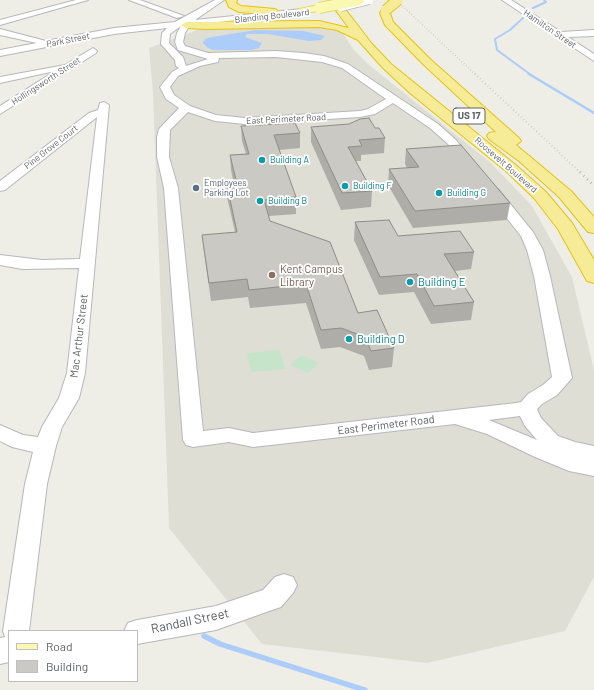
<!DOCTYPE html>
<style>
body{margin:0}
#map{position:relative;width:594px;height:690px;overflow:hidden;background:#efeee6;font-family:Barlow,sans-serif}
canvas{display:block}
.legend{position:absolute;left:8px;top:630px;width:130px;height:52px;box-sizing:border-box;background:#fff;border:1px solid #bfbfc1;margin:0;padding:5px 7px;list-style:none;font-size:12px;color:#5e6065}
.legend li{display:flex;align-items:center;gap:8px;height:20px}
.legend b{width:20px;border:1px solid #bfbfc1}
</style>
<div id="map">
<canvas width="594" height="690"></canvas>
<ul class="legend">
<li><b style="height:5px;background:#f9f9b1"></b>Road</li>
<li><b style="height:11px;background:#cbc9c3"></b>Building</li>
</ul>
</div>
<script>
const g = document.querySelector('canvas').getContext('2d');
g.lineJoin = 'round';
function fill(path, color) { g.fillStyle = color; g.fill(path, 'evenodd'); }
const poly = rows => new Path2D(rows.map(r => 'M' + r).join(''));
function stroke(path, color, width, dash) { g.strokeStyle = color; g.lineWidth = width; g.lineCap = dash ? 'butt' : 'round'; g.setLineDash(dash || []); g.stroke(path); }
function drawText(font, color, halo, rows, align = 'center') {
  g.font = font + ' Barlow,sans-serif'; g.lineWidth = 3.5; g.setLineDash([]); g.textBaseline = 'middle'; g.strokeStyle = halo; g.fillStyle = color; for (const [text, x, y, turn = 0] of rows) {
    g.save(); g.translate(x, y); g.rotate((+turn || 0) * Math.PI / 180); g.textAlign = isNaN(turn) ? turn : align; if (halo) g.strokeText(text, 0, 0); g.fillText(text, 0, 0); g.restore();
  }
}
fill(poly([
 [301,25,333,28,342,32,353,49,368,64,491,163,532,206,572,277,594,370,594,577,565,631,427,663,262,644,169,528,153,94,149,48,206,27]
]), '#dfded5');
fill(poly([
 [280,350,285,369,251,372,247,353],
 [302,355,319,363,308,373,290,365]
]), '#c5e4ca');
fill(poly([
 [256,30,303,31,325,36,321,40,309,41,268,34,247,34,245,37,262,43,259,48,251,50,214,50,208,48,203,43,205,39,212,37]
]), '#acccf9');
stroke(poly([
 [533,8,546,2,544,0],
 [523,18,510,30,495,39,497,50,531,75]
]), '#acccf9', 2);
stroke(poly([
 [529,74,594,113]
]), '#acccf9', 2.5);
stroke(poly([
 [204,636,220,644,365,690]
]), '#acccf9', 5.5);
const minor = poly([
 [76,0,88,0,0,25,0,20,76,0],
 [129,0,140,0,184,16,177,18,129,0],
 [215,0,224,0,195,20,302,9,306,11,302,13,190,25,185,33,183,42,185,46,208,53,276,51,304,53,324,56,348,64,438,124,456,140,476,165,474,168,466,168,448,144,430,128,393,103,375,114,360,117,245,124,215,121,188,112,170,130,169,157,178,188,203,431,229,428,253,433,516,403,521,402,528,394,543,385,552,377,534,276,527,250,521,236,486,192,488,189,493,188,498,189,533,232,543,250,550,276,572,378,557,395,542,404,537,409,541,418,558,436,575,442,594,446,594,476,569,471,535,457,487,434,455,424,253,447,229,442,193,447,186,445,183,440,164,188,157,157,157,137,159,129,179,108,166,99,160,87,172,72,179,68,176,66,175,60,161,44,162,33,167,28,114,34,0,56,0,50,37,43,0,35,0,29,46,41,114,28,175,22,215,0],
 [181,26,177,33,175,42,178,50,208,59,186,66,183,57,169,43,170,34,181,26],
 [276,57,322,62,342,68,386,99,368,109,360,111,245,118,216,115,190,106,174,95,170,87,178,76,200,66,218,62,219,58,276,57],
 [520,416,525,426,537,440,489,420,520,416],
 [502,0,511,0,561,32,594,30,594,36,568,37,594,54,594,61,502,0],
 [93,48,97,51,96,53,0,114,0,106,55,71,0,83,0,77,65,65,93,48],
 [104,102,109,105,85,373,79,398,62,427,56,446,47,484,29,631,9,631,9,662,0,664,0,638,5,637,3,631,25,484,33,452,12,447,0,441,0,425,23,435,38,437,42,427,59,398,67,373,79,268,22,269,0,265,0,255,42,260,80,259,97,117,5,190,0,191,0,181,89,113,98,110,100,103,104,102],
 [284,574,293,577,297,585,293,593,281,607,272,610,216,630,137,644,137,631,124,631,128,623,137,620,216,606,263,590,275,577,284,574]
]);
const major = poly([
 [319,5,324,8,322,10,302,14,297,11,299,9,319,5]
]);
const highway = poly([
 [226,0,237,0,236,3,241,6,275,9,280,12,275,15,239,12,229,7,226,0],
 [328,0,338,0,372,44,391,64,517,166,546,192,572,223,594,260,594,283,587,281,558,229,534,198,507,172,410,93,383,68,358,40,337,30,319,27,205,29,186,28,181,25,186,22,319,21,349,28,328,0],
 [386,7,391,10,390,13,393,22,431,60,519,138,521,141,516,145,571,191,594,217,594,233,588,232,559,197,519,161,489,139,487,136,489,133,496,132,423,64,385,25,380,13,383,8,386,7]
]);
stroke(minor, '#b6b7bc', 2);
stroke(major, '#e8d767', 2);
stroke(highway, '#e5c310', 2);
fill(minor, '#fff');
fill(major, '#f9f9b1');
fill(highway, '#f6ec97');
stroke(poly([
 [396,0,476,75]
]), '#b6b7b7', 1.5, [0.5, 2.5]);
stroke(poly([
 [475,74,581,173]
]), '#b6b7b7', 2, [0.5, 3]);
stroke(poly([
 [580,172,594,186]
]), '#b6b7b7', 2.5, [1, 4]);
const minorBridge = poly([
 [341,7,369,0]
]);
const majorBridge = poly([
 [319,8,359,0]
]);
const highwayBridge = poly([
 [386,10,398,0]
]);
stroke(minorBridge, '#b6b7bc', 10, []);
stroke(majorBridge, '#e8d767', 12, []);
stroke(highwayBridge, '#e5c310', 12, []);
stroke(minorBridge, '#fff', 8);
stroke(majorBridge, '#f9f9b1', 10);
stroke(highwayBridge, '#f6ec97', 10);
fill(poly([
 [241,126,300,133,300,148,279,150,296,197,296,214,269,216,270,221,358,313,394,348,392,367,369,370,364,356,340,347,321,349,306,303,250,308,248,297,211,301,204,252,202,235,235,232,227,197,226,181,233,180,231,170,230,155,246,154,242,141],
 [311,127,385,138,384,153,361,155,361,161,356,161,372,191,371,207,341,210,311,142],
 [406,149,510,203,507,220,413,228,388,185,389,169,407,168,405,164],
 [355,222,398,236,474,252,471,269,455,271,474,302,471,320,431,324,414,292,379,295,354,240]
]), '#afada8');
const building = poly([
 [369,118,375,128,379,128,385,138,359,140,362,146,348,147,372,191,342,193,311,127,349,124,360,119,369,118],
 [295,123,300,133,274,135,296,197,264,200,270,221,330,242,358,313,377,310,394,348,371,351,365,337,341,328,321,330,306,284,249,290,247,279,209,283,202,235,237,232,226,181,236,180,230,155,249,154,241,126,295,123],
 [461,145,510,203,415,211,389,169,419,167,406,149,461,145],
 [389,220,398,236,460,231,474,252,444,254,474,302,434,306,417,274,380,277,355,222,389,220]
]);
fill(building, '#cbc9c3');
stroke(building, '#8e8d88', 1);
for (const [x, y, r, color] of [
 [262,160,4,"#0f9aa8"],
 [345,186,4,"#0f9aa8"],
 [196,188,4,"#5c6f8a"],
 [439,193,4,"#0f9aa8"],
 [260,201,4,"#0f9aa8"],
 [272,275,4,"#8d6e63"],
 [410,282,4,"#0f9aa8"],
 [349,339,4,"#0f9aa8"]
]) { const dot = new Path2D(); dot.arc(x, y, r, 0, 2 * Math.PI); g.fillStyle = color; g.fill(dot); stroke(dot, '#fff', 1.5); }
drawText('9px', '#5e6065', '#fff', [
 ["Blanding Boulevard",272,16,-6],
 ["Hamilton Street",550,29,34],
 ["Park Street",68,40,-11],
 ["Hollingsworth Street",46,81,-33],
 ["East Perimeter Road",286,119,-3],
 ["Pine Grove Court",51,147,-38],
 ["Roosevelt Boulevard",506,165,41]
]);
drawText('9px', '#0d838f', '#fff', [
 ["Building A",270,160],
 ["Building F",353,186],
 ["Building G",447,193],
 ["Building B",268,201]
], 'left');
drawText('9px', '#4e5e75', '#fff', [
 ["Employees",204,183],
 ["Parking Lot",204,193]
], 'left');
for (const [x, y, w] of [
 [469,116,32]
]) { const box = new Path2D(); box.roundRect(x - w / 2, y - 8, w, 16, 3); g.fillStyle = '#fff'; g.fill(box); stroke(box, '#5e6065', 1); }
drawText('bold 10px', '#5e6065', null, [
 ["US 17",469,116]
]);
drawText('11px', '#785e54', '#fff', [
 ["Kent Campus",280,269],
 ["Library",280,282]
], 'left');
drawText('11px', '#0d838f', '#fff', [
 ["Building E",418,282],
 ["Building D",357,339]
], 'left');
drawText('11px', '#5e6065', '#fff', [
 ["Mac Arthur Street",79,336,-83],
 ["East Perimeter Road",386,425,-7]
]);
drawText('13px', '#5e6065', '#fff', [
 ["Randall Street",190,621,-12]
]);
</script>
